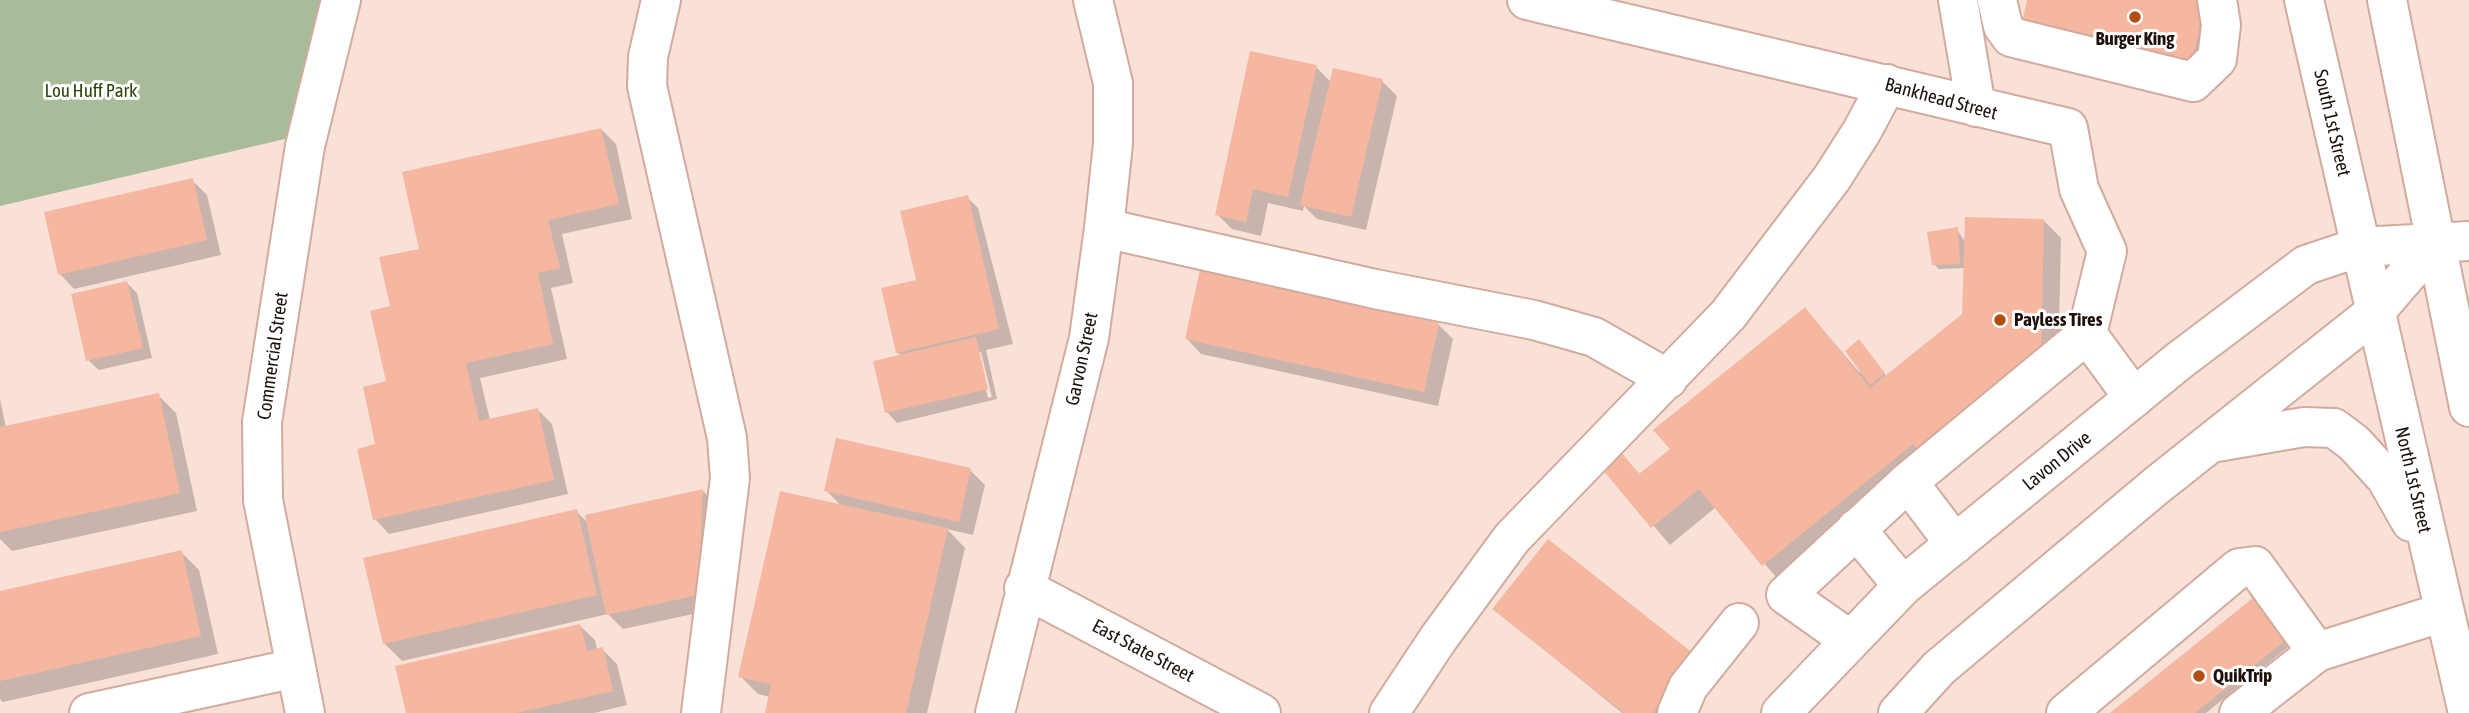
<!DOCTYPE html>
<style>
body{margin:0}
canvas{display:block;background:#fae1d8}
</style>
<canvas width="2469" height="713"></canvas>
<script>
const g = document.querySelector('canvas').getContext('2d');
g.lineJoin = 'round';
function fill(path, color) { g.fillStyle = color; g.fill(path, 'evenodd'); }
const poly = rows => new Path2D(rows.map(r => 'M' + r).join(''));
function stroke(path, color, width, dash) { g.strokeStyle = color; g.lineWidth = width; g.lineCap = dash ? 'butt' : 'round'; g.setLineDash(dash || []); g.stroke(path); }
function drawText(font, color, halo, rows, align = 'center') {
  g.font = font + ' "Asap Condensed",sans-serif'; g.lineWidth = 6; g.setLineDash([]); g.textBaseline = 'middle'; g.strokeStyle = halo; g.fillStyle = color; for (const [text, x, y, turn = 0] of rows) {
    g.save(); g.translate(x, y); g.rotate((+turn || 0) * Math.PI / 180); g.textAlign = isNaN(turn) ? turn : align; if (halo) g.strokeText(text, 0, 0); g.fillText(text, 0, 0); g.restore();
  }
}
fill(poly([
 [0,0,321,0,289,138,0,206]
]), '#ab9');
fill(poly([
 [2028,0,2205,2,2205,83],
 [1316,67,1331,82,1382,81,1397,96,1366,230,1317,219,1304,206,1303,211,1268,203,1261,236,1232,229,1217,214],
 [601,129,616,144,632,219,562,234,573,283,551,288,567,359,480,378,490,420,537,409,552,424,568,494,389,534,375,519,377,446,388,383,392,308,421,250],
 [192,180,207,195,221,255,74,289,60,274],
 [967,197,978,208,1013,344,986,350,997,399,897,423,887,412,901,356,897,352,918,281],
 [977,352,981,352,992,397,988,398],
 [2043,220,2061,238,2058,371,1781,583,1716,507,1670,545,1605,469,1622,456,1641,475,1672,450,1805,309,1860,373,1864,346,1887,377,1964,314,1965,268,1939,269,1934,264,1957,229,1966,244],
 [127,283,137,293,152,358,99,370,88,360],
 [1438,324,1453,339,1438,406,1201,354,1187,339],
 [158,395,176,413,197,511,12,551,0,539,0,399,6,428],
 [970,470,985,485,973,535,947,529,965,548,927,713,767,713,770,697,758,694,740,676,841,506,826,490],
 [703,491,717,506,712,610,623,629,608,614,402,661,384,643,576,511,588,523],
 [181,552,199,570,218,654,3,702,0,699,0,593],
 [2254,599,2292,644,2206,713,2112,713],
 [1494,609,1679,713,1622,713],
 [580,626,595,640,597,650,602,649,617,664,627,705,594,713,408,713]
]), '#0003');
fill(poly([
 [2027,0,2206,0,2190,69,2020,31],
 [1250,51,1317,65,1288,197,1253,189,1246,222,1215,215],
 [1333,68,1383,79,1351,217,1300,205],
 [601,128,619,204,548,220,560,268,538,273,553,344,466,363,479,421,538,408,554,480,373,520,357,449,375,444,363,387,386,381,370,311,390,306,379,257,419,249,402,172],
 [193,178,207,240,58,275,44,212],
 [968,195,999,329,896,353,881,288,916,280,900,211],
 [1965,217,2044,219,2041,353,1919,451,1913,444,1762,566,1699,489,1651,528,1602,469,1622,453,1639,474,1670,449,1653,430,1805,307,1870,388,1962,314],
 [1958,227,1960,264,1932,265,1927,232],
 [1200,269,1439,323,1424,392,1185,339],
 [127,281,143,348,86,361,71,294],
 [976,337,988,389,885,413,873,361],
 [1859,339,1885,373,1870,385,1845,351],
 [159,393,180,493,0,532,0,427],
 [836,438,971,468,959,522,824,491],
 [703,489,698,595,606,615,585,515],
 [780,491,948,528,906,713,765,713,771,684,738,677],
 [577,509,597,595,383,644,363,558],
 [1548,539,1698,657,1653,713,1624,713,1492,609],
 [182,550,201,636,0,681,0,591],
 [2254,597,2288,638,2195,713,2110,713],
 [580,624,587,651,603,647,613,691,516,713,406,713,395,666]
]), '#f6b7a1');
const minor = poly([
 [661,0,648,57,647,86,727,438,730,478,701,713],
 [1527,0,2068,128,2079,189,2107,251,2087,334,2134,398],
 [1958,0,1976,107],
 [1997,0,2003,26,2011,37,2193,82,2217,59,2221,25,2217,0],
 [1104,228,1375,289,1534,320,1594,337,1668,379],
 [1908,482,1955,544],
 [1856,529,1903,586],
 [1024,588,1261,713],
 [1850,640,1786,595,1908,482,2087,334],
 [89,713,296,668],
 [305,713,263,500,262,422,305,146,341,0],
 [995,713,1089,338,1104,228,1113,144,1113,83,1093,0],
 [1389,713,1438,639,1512,538,1728,315,1832,178,1862,131,1887,84],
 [1677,713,1688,687,1739,623],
 [2066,713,2239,568,2255,566,2317,652,2444,612],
 [2239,713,2317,652]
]);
const major = poly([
 [2304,0,2468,713],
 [2387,0,2469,407],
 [2217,442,2304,427,2334,428,2354,443,2386,478,2411,522],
 [1781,713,1903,586,2180,360,2306,265,2360,247,2469,241],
 [1898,713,1939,668,2156,486,2374,313,2437,240]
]);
stroke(minor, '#d1ab9d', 42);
stroke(major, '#d1ab9d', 42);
stroke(minor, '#fff', 38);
stroke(major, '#fff', 38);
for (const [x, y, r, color] of [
 [2135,17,7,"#b14e14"],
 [2000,320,7,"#b14e14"],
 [2199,676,7,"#b14e14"]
]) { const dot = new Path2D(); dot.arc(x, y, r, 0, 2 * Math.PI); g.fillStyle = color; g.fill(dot); stroke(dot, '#fff', 2.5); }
drawText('bold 19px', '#1e110c', '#fff', [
 ["Burger King",2135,39,"center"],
 ["Payless Tires",2014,320],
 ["QuikTrip",2213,676]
], 'left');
drawText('19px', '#2e4509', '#fff', [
 ["Lou Huff Park",91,91]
]);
drawText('19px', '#1e110c', '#fff', [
 ["Bankhead Street",1941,99,15],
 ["South 1st Street",2332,123,77],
 ["Commercial Street",273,356,-82],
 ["Garvon Street",1082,359,-78],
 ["Lavon Drive",2057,461,-39],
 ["North 1st Street",2413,480,77],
 ["East State Street",1143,651,28]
]);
</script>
